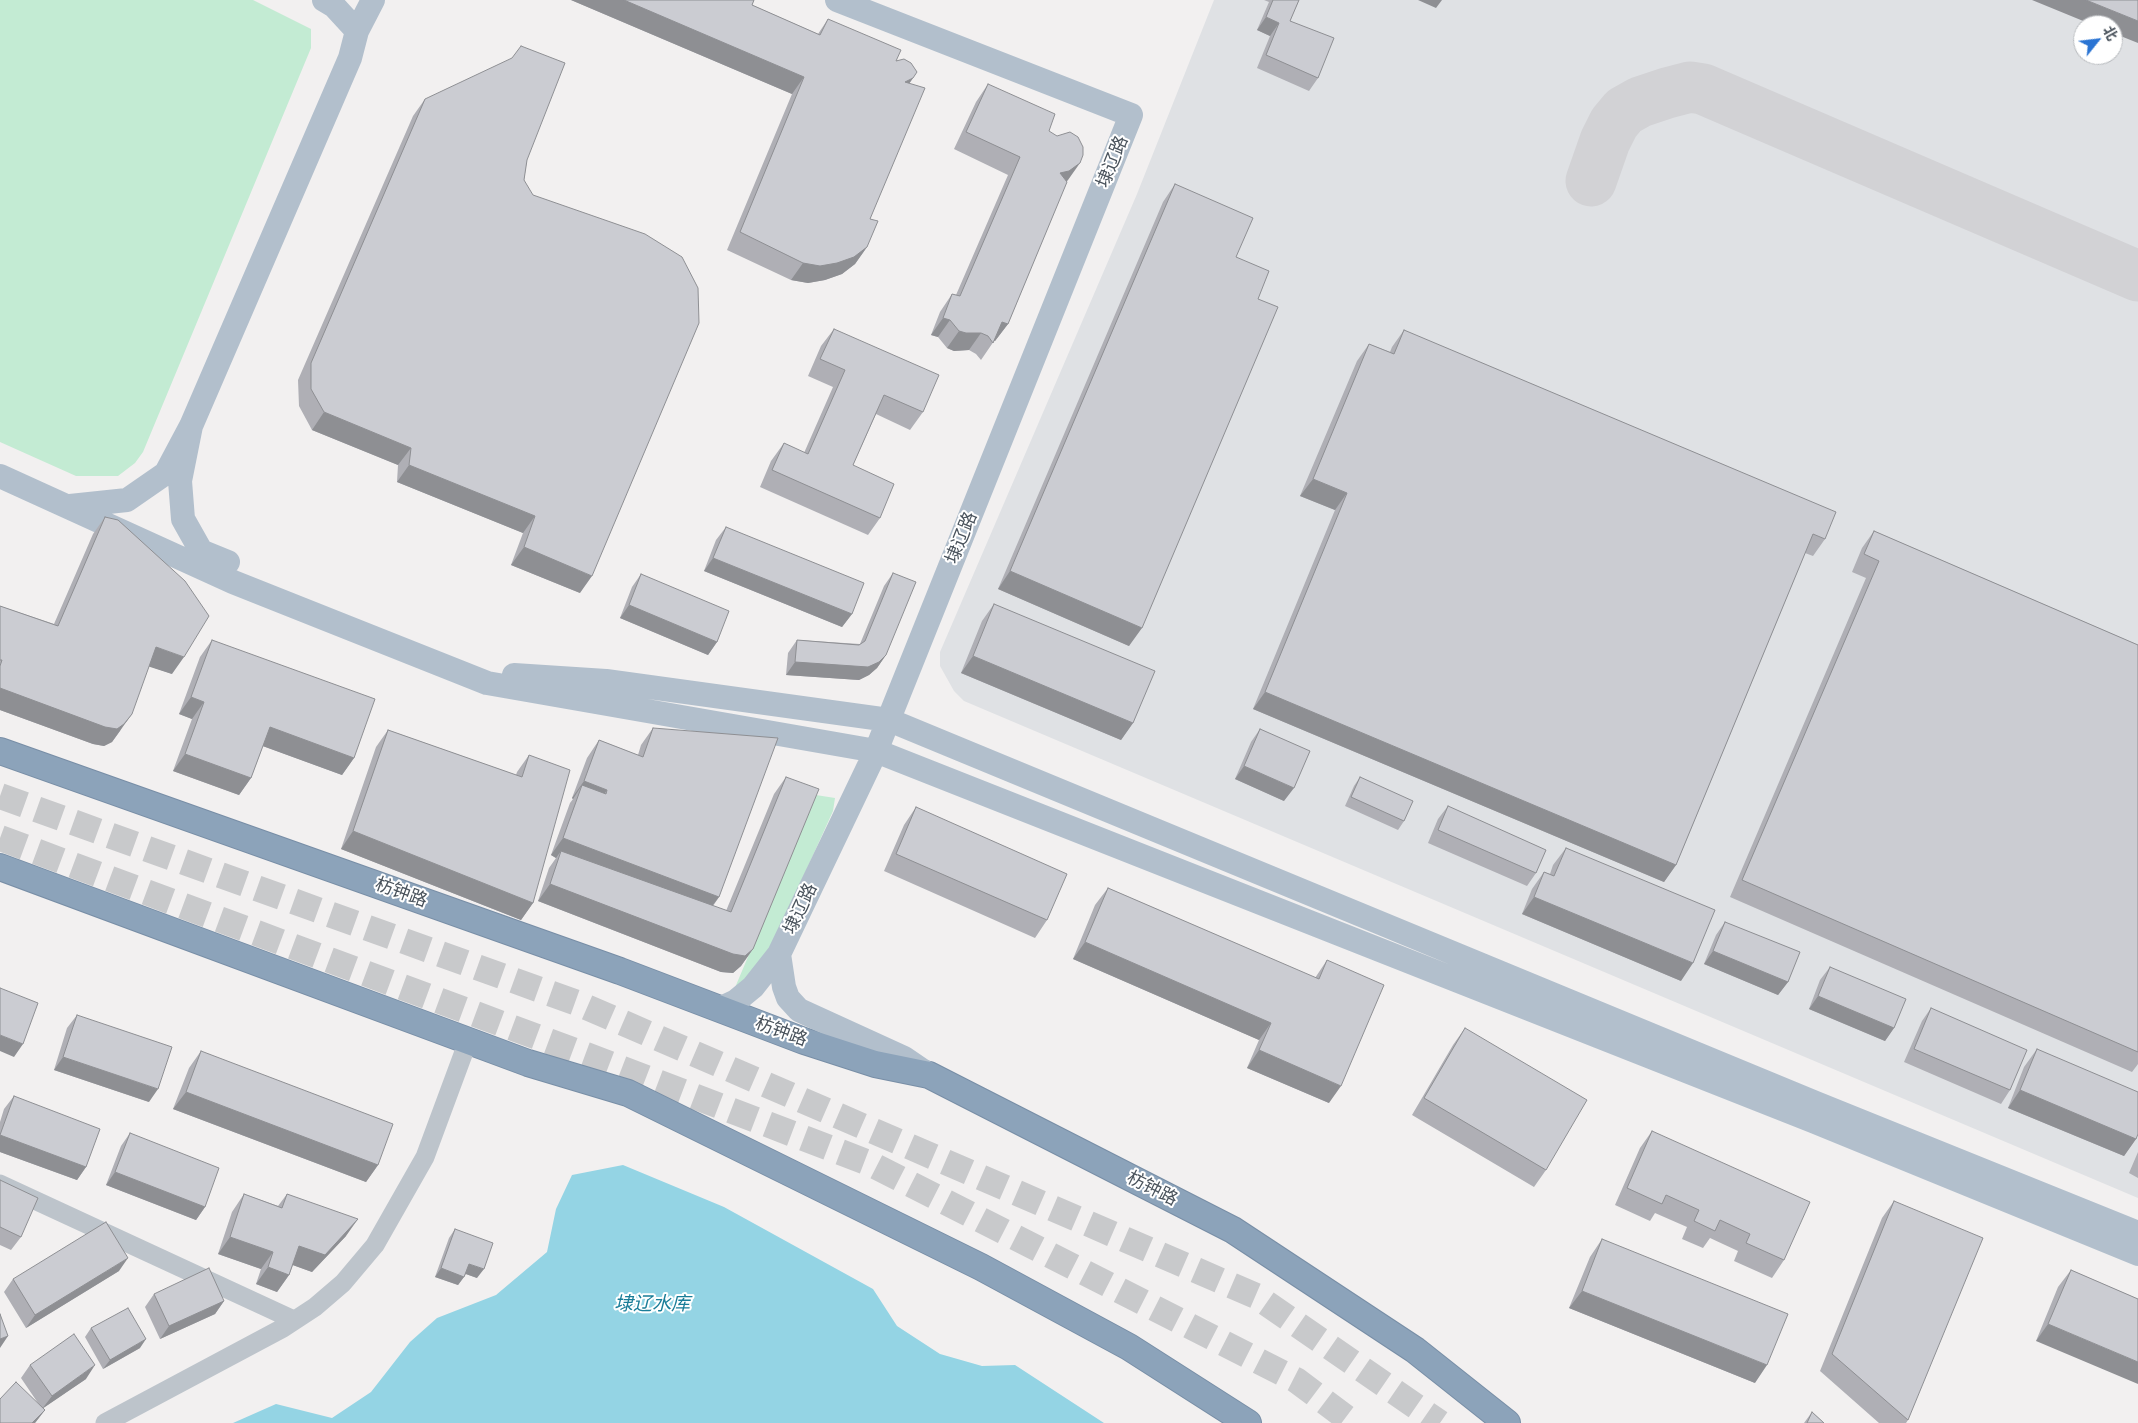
<!DOCTYPE html>
<meta charset="utf-8">
<style>
body{margin:0}
#map{position:relative;width:2138px;height:1423px;overflow:hidden;background:#f2f0f0;font-family:Helvetica,"Noto Sans SC",sans-serif}
canvas{display:block}
.north{position:absolute;left:2073px;top:15px;width:50px;height:50px;box-sizing:border-box;background:#fff;border:1px solid #b7babe;border-radius:50%;rotate:61deg;font-size:14px;font-weight:700;line-height:20px;text-align:center;color:#4a535c}
.north::after{content:'';display:block;margin:auto;width:18px;height:22px;background:#2a74d3;clip-path:polygon(50% 0,100% 100%,50% 72%,0 100%)}
</style>
<div id="map">
<canvas width="2138" height="1423"></canvas>
<div class="north">北</div>
</div>
<script>
const g = document.querySelector('canvas').getContext('2d');
g.lineJoin = 'round';
function fill(path, color) { g.fillStyle = color; g.fill(path, 'evenodd'); }
const poly = rows => new Path2D(rows.map(r => 'M' + r).join(''));
function stroke(path, color, width, dash) { g.strokeStyle = color; g.lineWidth = width; g.lineCap = dash ? 'butt' : 'round'; g.setLineDash(dash || []); g.stroke(path); }
function drawText(font, color, halo, rows, align = 'center') {
  g.font = font + ' Helvetica,"Noto Sans SC",sans-serif'; g.lineWidth = 4; g.setLineDash([]); g.textBaseline = 'middle'; g.strokeStyle = halo; g.fillStyle = color; for (const [text, x, y, turn = 0] of rows) {
    g.save(); g.translate(x, y); g.rotate((+turn || 0) * Math.PI / 180); g.textAlign = isNaN(turn) ? turn : align; if (halo) g.strokeText(text, 0, 0); g.fillText(text, 0, 0); g.restore();
  }
}
fill(poly([
 [1214,0,2138,0,2138,1198,964,701,954,691,940,666,940,652,1137,194],
 [2083,25,2113,25,2113,55,2083,55]
]), '#dfe1e4');
fill(poly([
 [0,0,253,0,311,29,311,48,143,452,135,463,118,476,76,476,0,442],
 [816,795,835,798,833,811,767,957,734,990]
]), '#c3ebd3');
fill(poly([
 [623,1165,724,1207,873,1289,897,1326,940,1354,982,1366,1015,1365,1104,1423,233,1423,276,1404,332,1418,371,1392,410,1342,437,1318,496,1295,547,1252,556,1209,572,1175]
]), '#94d4e4');
stroke(poly([
 [1591,181,1605,141,1614,123,1624,111,1640,102,1667,93,1690,87,1703,89,2138,276]
]), '#d2d2d5', 51);
stroke(poly([
 [0,796,577,1003,1256,1296,1440,1423],
 [0,838,586,1055,869,1163,1296,1380,1353,1423]
]), '#c8c9cb', 26, [26, 13]);
const highway = poly([
 [0,751,620,971,804,1041,875,1064,929,1075,1233,1230,1415,1350,1507,1423],
 [0,867,528,1063,628,1093,981,1267,1129,1347,1248,1423]
]);
stroke(highway, '#788ea6', 28);
stroke(poly([
 [0,1184,294,1320],
 [105,1423,283,1328,315,1307,343,1283,375,1245,425,1157,468,1041]
]), '#bdc4cb', 19);
stroke(poly([
 [324,0,334,6,357,31],
 [191,426,180,481,183,519,201,551,228,562],
 [0,476,233,582,487,683,876,751,1813,1121,2138,1254],
 [70,506,127,500,166,473,191,426,350,58,357,31,373,0],
 [514,675,606,681,889,720,1816,1103,2138,1233],
 [779,954,784,987,788,998,799,1010,904,1058,926,1073],
 [719,1009,736,1001,753,987,779,954,876,751,1131,115,837,0]
]), '#b2bfcc', 24);
stroke(highway, '#8ca3ba', 26);
fill(poly([
 [571,0,754,0,752,5,818,34,828,19,896,61,913,78,909,84,870,219,867,247,855,264,842,274,825,280,808,283,791,280,727,250,792,94],
 [1264,0,1299,0,1290,21,1318,78,1309,91,1257,68,1270,36,1257,30,1269,2],
 [988,84,1049,131,1068,180,1067,181,1008,324,995,341,994,341,981,360,976,354,969,350,954,351,947,348,938,337,931,335,940,312,952,294,956,295,1008,175,954,149,976,102],
 [425,99,527,160,524,180,580,593,511,565,523,533,397,482,398,465,312,430,299,406,298,380,413,116],
 [1175,184,1236,257,1258,299,1129,646,998,589,1163,202],
 [834,329,923,412,910,430,876,414,853,465,880,518,868,535,760,487,771,461,784,443,804,453,833,387,808,376,821,346],
 [1404,330,1825,539,1813,556,1805,553,1676,865,1664,882,1253,709,1335,510,1300,496,1357,361,1369,344,1390,352,1392,347],
 [105,517,172,674,149,666,120,731,112,742,104,746,93,744,0,710,0,606,54,624,93,534],
 [726,527,852,614,842,627,704,571,716,540],
 [1874,531,2138,645,2138,1064,2132,1072,1730,897,1866,578,1852,572,1862,548],
 [893,573,886,655,877,668,869,675,859,680,786,675,788,653,797,640,860,644,884,586],
 [641,574,717,642,708,655,620,618,632,587],
 [994,604,1133,723,1121,740,961,673,982,621],
 [212,640,354,758,342,775,263,746,251,778,239,795,173,771,192,719,179,714,200,657],
 [653,728,719,897,713,906,726,911,774,794,786,777,753,949,741,966,733,973,721,972,538,901,549,868,556,858,551,855,570,803,573,799,572,798,587,758,599,740,638,755,641,745],
 [1260,729,1284,801,1235,779,1251,742],
 [388,730,516,775,517,772,529,755,533,903,521,920,341,849,376,747],
 [1360,777,1404,821,1398,830,1345,806,1354,786],
 [1448,806,1536,873,1527,886,1428,843,1438,819],
 [916,807,1047,920,1035,938,884,871,904,825],
 [1566,848,1681,981,1522,914,1532,889,1544,872,1550,874,1553,865],
 [1108,888,1315,978,1327,960,1329,1103,1247,1068,1259,1040,1073,959,1095,905],
 [1725,922,1788,982,1778,995,1704,964,1716,935],
 [1830,967,1894,1028,1885,1041,1809,1009,1820,980],
 [1931,1008,2010,1090,2001,1104,1904,1062,1922,1021],
 [77,1015,149,1102,54,1070,67,1028],
 [1465,1028,1546,1170,1534,1187,1412,1115,1453,1045],
 [2037,1049,2136,1139,2124,1156,2008,1108,2024,1067],
 [201,1051,378,1165,366,1182,173,1109,189,1068],
 [14,1096,86,1167,77,1180,0,1152,0,1122,4,1109],
 [1652,1131,1784,1260,1772,1278,1734,1261,1738,1251,1710,1238,1703,1248,1682,1239,1687,1227,1655,1213,1650,1221,1615,1205,1640,1148],
 [130,1133,205,1207,196,1220,106,1185,121,1146],
 [2138,1152,2138,1178,2129,1173],
 [0,1180,21,1237,11,1250,0,1245],
 [244,1194,278,1206,287,1194,346,1236,312,1272,293,1265,289,1275,277,1292,256,1284,261,1269,218,1254,232,1212],
 [1894,1201,1908,1420,1906,1423,1879,1423,1820,1371,1882,1218],
 [455,1229,477,1278,466,1274,458,1285,435,1277,449,1238],
 [1602,1239,1755,1383,1569,1308,1590,1257],
 [2071,1270,2138,1299,2036,1341,2058,1287],
 [119,1271,26,1328,4,1292,13,1279],
 [154,1294,224,1301,215,1314,160,1339,145,1307],
 [91,1328,140,1348,103,1369,85,1337],
 [30,1365,86,1379,43,1408,45,1410,35,1423,40,1406,21,1378],
 [1812,1412,1824,1423,1804,1423]
]), '#afafb5');
fill(poly([
 [571,0,624,0,804,77,792,94],
 [1418,0,1442,0,1436,8],
 [2032,0,2086,0,2138,21,2138,43,2113,33,2113,25,2093,25],
 [1266,17,1279,23,1270,36,1257,30],
 [913,78,901,95,905,82],
 [1080,163,1068,180,1057,188,1060,173],
 [867,247,855,264,842,274,825,280,808,283,791,280,803,263],
 [943,318,950,320,938,337,931,335],
 [1002,322,1008,324,995,341,990,339],
 [959,331,981,333,969,350,954,351,947,348],
 [324,412,411,448,398,465,312,430],
 [409,465,535,516,523,533,397,482],
 [1313,479,1347,493,1335,510,1300,496],
 [524,547,592,576,580,593,511,565],
 [713,558,852,614,842,627,704,571],
 [1010,571,1142,628,1129,646,998,589],
 [629,605,717,642,708,655,620,618],
 [156,647,184,657,172,674,144,665],
 [886,655,877,668,869,675,859,680,786,675,795,662],
 [973,656,1133,723,1121,740,961,673],
 [0,688,132,714,112,742,104,746,93,744,0,710],
 [1265,692,1676,865,1664,882,1253,709],
 [191,697,204,702,192,719,179,714],
 [270,727,354,758,342,775,257,744],
 [185,754,251,778,239,795,173,771],
 [1244,766,1294,788,1284,801,1235,779],
 [584,781,607,790,595,807,582,785,573,799,572,798],
 [353,831,533,903,521,920,341,849],
 [563,838,719,897,706,914,561,851,556,858,551,855],
 [550,884,753,949,741,966,733,973,721,972,538,901],
 [1534,897,1693,963,1681,981,1522,914],
 [1085,942,1271,1023,1259,1040,1073,959],
 [1713,951,1788,982,1778,995,1704,964],
 [1818,996,1894,1028,1885,1041,1809,1009],
 [0,1035,23,1044,14,1057,0,1051],
 [1259,1050,1341,1086,1329,1103,1247,1068],
 [63,1057,158,1089,149,1102,54,1070],
 [2020,1090,2136,1139,2124,1156,2008,1108],
 [186,1092,378,1165,366,1182,173,1109],
 [0,1135,86,1167,77,1180,0,1152],
 [115,1172,205,1207,196,1220,106,1185],
 [358,1219,346,1236,312,1272,287,1263,299,1246],
 [230,1237,273,1252,261,1269,218,1254],
 [128,1258,119,1271,26,1328,35,1315],
 [469,1264,484,1269,477,1278,463,1273],
 [268,1267,289,1275,277,1292,256,1284],
 [441,1268,464,1277,458,1285,435,1277],
 [1582,1291,1767,1365,1755,1383,1569,1308],
 [224,1301,215,1314,160,1339,169,1326],
 [2048,1324,2138,1362,2138,1384,2036,1341],
 [8,1336,0,1348,0,1339],
 [146,1339,140,1348,103,1369,110,1360],
 [95,1365,86,1379,42,1409,52,1396],
 [45,1410,35,1423,32,1423]
]), '#8e8f93');
const building = poly([
 [624,0,754,0,752,5,820,35,828,19,901,50,896,61,904,59,911,63,917,72,913,78,905,82,925,88,870,219,878,221,867,247,854,257,837,263,820,266,803,263,740,232,804,77,624,0],
 [1273,0,1299,0,1290,21,1334,38,1318,78,1266,55,1279,23,1266,17,1273,0],
 [2086,0,2138,0,2138,21,2086,0],
 [521,46,565,63,527,160,524,180,533,195,645,234,682,257,698,288,699,323,592,576,524,547,535,516,409,465,411,448,324,412,311,389,311,363,425,99,512,58,521,46],
 [988,84,1055,114,1049,131,1057,136,1070,132,1078,137,1083,147,1083,155,1080,163,1069,171,1060,173,1067,182,1008,324,1002,322,993,343,988,336,981,333,966,333,959,331,950,320,943,318,952,294,960,296,1020,157,966,132,988,84],
 [1175,184,1253,218,1236,257,1269,271,1258,299,1278,307,1142,628,1010,571,1175,184],
 [834,329,939,375,923,412,884,395,853,465,894,484,880,518,772,470,784,443,808,454,845,370,820,359,834,329],
 [1404,330,1836,512,1825,539,1813,534,1676,865,1265,692,1347,493,1313,479,1369,344,1394,354,1404,330],
 [105,517,118,520,185,581,209,616,184,657,156,647,132,714,124,724,117,729,105,727,0,688,0,666,2,660,0,660,0,606,58,626,105,517],
 [726,527,864,583,852,614,713,558,726,527],
 [1874,531,2138,645,2138,1052,1742,880,1879,561,1864,554,1874,531],
 [893,573,916,582,886,655,879,662,868,667,795,662,797,640,859,645,865,641,893,573],
 [641,574,729,611,717,642,629,605,641,574],
 [994,604,1155,671,1133,723,973,656,994,604],
 [212,640,375,699,354,758,270,727,251,778,185,754,204,702,191,697,212,640],
 [653,728,778,738,719,897,563,838,582,785,606,794,607,790,584,781,599,740,643,757,653,728],
 [1260,729,1310,751,1294,788,1244,766,1260,729],
 [388,730,522,777,529,755,570,770,533,903,353,831,388,730],
 [786,777,819,789,753,949,745,956,733,954,550,884,561,851,731,912,786,777],
 [1360,777,1413,801,1404,821,1351,797,1360,777],
 [1448,806,1546,850,1536,873,1438,830,1448,806],
 [916,807,1067,874,1047,920,896,854,916,807],
 [1566,848,1715,910,1693,963,1534,897,1544,872,1554,876,1566,848],
 [1108,888,1319,979,1327,960,1384,985,1341,1086,1259,1050,1271,1023,1085,942,1108,888],
 [1725,922,1800,952,1788,982,1713,951,1725,922],
 [1830,967,1906,999,1894,1028,1818,996,1830,967],
 [0,988,38,1003,23,1044,0,1035,0,988],
 [1931,1008,2027,1050,2010,1090,1914,1049,1931,1008],
 [77,1015,172,1047,158,1089,63,1057,77,1015],
 [1465,1028,1587,1100,1546,1170,1424,1098,1465,1028],
 [2037,1049,2138,1092,2138,1134,2136,1139,2020,1090,2037,1049],
 [201,1051,393,1124,378,1165,186,1092,201,1051],
 [14,1096,100,1129,86,1167,0,1135,14,1096],
 [1652,1131,1810,1202,1784,1260,1746,1243,1750,1234,1720,1220,1715,1231,1694,1221,1699,1210,1666,1195,1662,1204,1627,1188,1652,1131],
 [130,1133,219,1168,205,1207,115,1172,130,1133],
 [0,1180,38,1198,21,1237,0,1227,0,1180],
 [244,1194,282,1208,287,1194,358,1219,325,1255,299,1246,289,1275,268,1267,273,1252,230,1237,244,1194],
 [1894,1201,1983,1238,1908,1420,1832,1354,1894,1201],
 [106,1222,128,1258,35,1315,13,1279,106,1222],
 [455,1229,493,1243,484,1269,469,1264,464,1277,441,1268,455,1229],
 [1602,1239,1788,1314,1767,1365,1582,1291,1602,1239],
 [209,1268,224,1301,169,1326,154,1294,209,1268],
 [2071,1270,2138,1299,2138,1362,2048,1324,2071,1270],
 [128,1308,146,1339,110,1360,91,1328,128,1308],
 [0,1314,8,1336,0,1339,0,1314],
 [74,1334,95,1365,52,1396,30,1365,74,1334],
 [16,1382,45,1410,32,1423,0,1423,0,1399,16,1382],
 [1812,1412,1824,1423,1807,1423,1812,1412]
]);
fill(building, '#cbccd2');
stroke(building, '#8e8f93', 1);
drawText('18px', '#4a535c', '#fff', [
 ["埭辽路",1113,162,-68],
 ["埭辽路",962,538,-68],
 ["枋钟路",401,893,20],
 ["埭辽路",801,909,-65],
 ["枋钟路",781,1032,20],
 ["枋钟路",1152,1189,27]
]);
drawText('italic 19px', '#1a7d98', '#fff', [
 ["埭辽水库",652,1305]
]);
</script>
